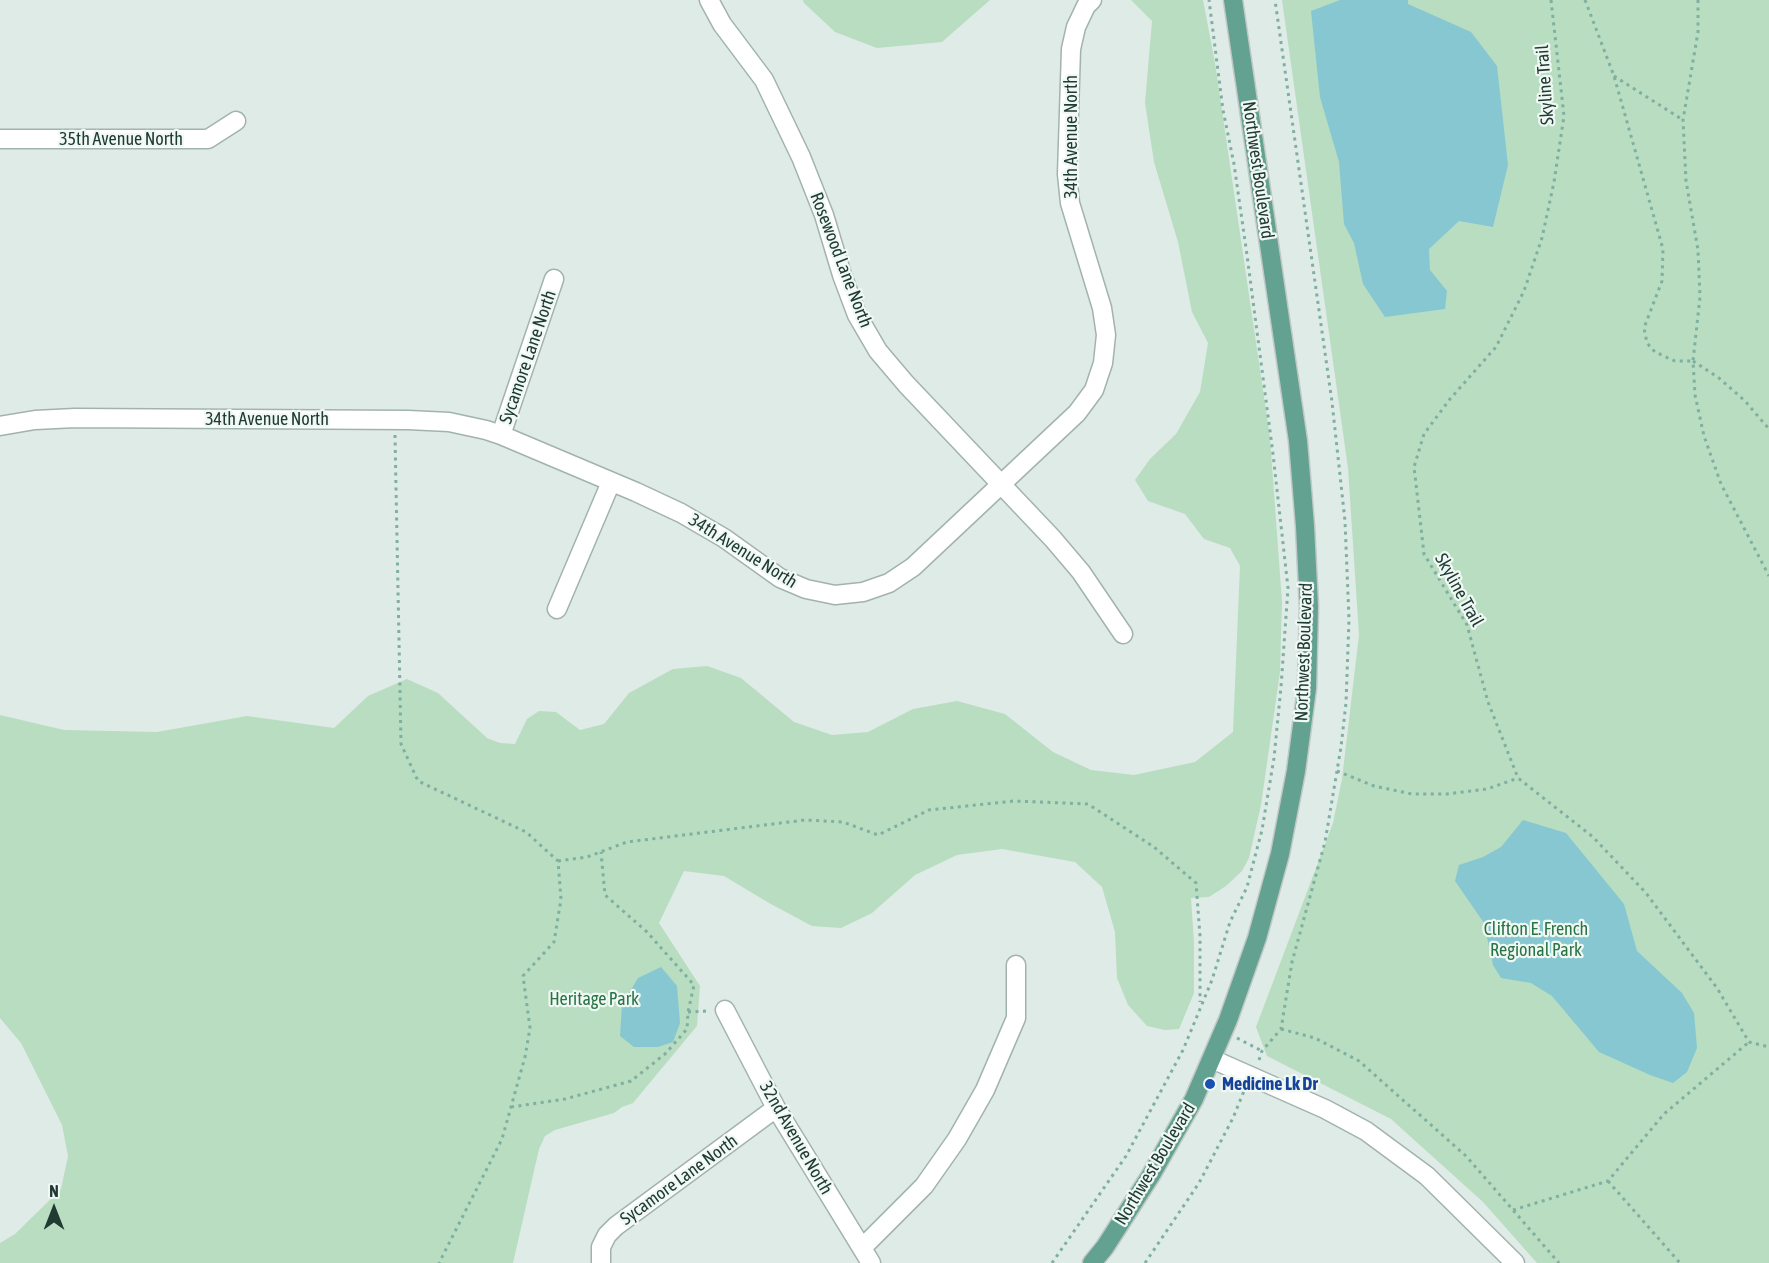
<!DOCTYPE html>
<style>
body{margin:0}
#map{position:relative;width:1769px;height:1263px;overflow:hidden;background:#dfebe6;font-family:"Asap Condensed",sans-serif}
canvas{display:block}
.north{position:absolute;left:24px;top:1179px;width:60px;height:60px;-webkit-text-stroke:4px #f0f8f4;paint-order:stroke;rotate:0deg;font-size:16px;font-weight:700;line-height:24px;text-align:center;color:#203b34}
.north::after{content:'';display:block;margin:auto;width:21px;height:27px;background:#203b34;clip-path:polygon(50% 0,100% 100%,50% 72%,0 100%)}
</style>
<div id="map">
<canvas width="1769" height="1263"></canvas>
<div class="north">N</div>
</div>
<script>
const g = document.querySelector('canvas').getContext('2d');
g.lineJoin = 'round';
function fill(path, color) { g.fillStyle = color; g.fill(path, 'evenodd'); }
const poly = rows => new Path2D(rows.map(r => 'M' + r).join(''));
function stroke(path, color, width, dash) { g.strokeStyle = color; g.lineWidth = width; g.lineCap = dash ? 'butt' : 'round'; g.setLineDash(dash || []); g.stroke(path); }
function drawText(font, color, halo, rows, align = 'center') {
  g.font = font + ' "Asap Condensed",sans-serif'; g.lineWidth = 4.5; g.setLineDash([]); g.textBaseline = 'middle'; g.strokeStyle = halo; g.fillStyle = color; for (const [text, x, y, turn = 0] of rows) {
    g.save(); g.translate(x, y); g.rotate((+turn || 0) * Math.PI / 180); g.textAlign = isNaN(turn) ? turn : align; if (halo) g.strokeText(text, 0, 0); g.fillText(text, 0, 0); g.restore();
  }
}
fill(poly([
 [803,0,990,0,942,42,877,48,835,32,804,3],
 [1131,0,1203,0,1215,63,1270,438,1282,602,1280,672,1261,805,1249,858,1242,871,1226,886,1209,897,1191,898,1194,943,1194,993,1179,1029,1165,1030,1147,1026,1128,1005,1117,978,1115,932,1102,887,1075,862,1002,849,957,855,915,875,872,913,841,928,812,926,769,903,724,876,684,871,659,923,700,986,697,1026,633,1103,622,1107,614,1113,555,1130,545,1136,539,1149,513,1263,0,1263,0,1243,15,1234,61,1189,68,1156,62,1125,21,1043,0,1018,0,715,64,730,157,732,247,716,334,728,368,696,407,679,438,693,487,738,500,743,515,744,527,719,539,711,556,712,580,730,604,724,629,693,673,669,707,666,741,678,794,722,832,735,868,732,913,709,957,701,1005,714,1053,752,1091,770,1134,775,1195,762,1233,732,1240,566,1230,548,1204,539,1185,514,1148,501,1135,480,1150,459,1176,434,1200,392,1208,343,1192,312,1178,242,1154,162,1145,103,1152,21],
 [1282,0,1769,0,1769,1263,1537,1263,1483,1202,1391,1119,1267,1056,1256,1027,1333,823,1342,779,1359,635,1348,468]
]), '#b8ddc1');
fill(poly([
 [1340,0,1408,0,1408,4,1471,32,1497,66,1508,165,1493,227,1459,221,1429,249,1430,270,1447,291,1445,309,1385,317,1363,284,1354,243,1344,224,1339,162,1320,97,1311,11],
 [1523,820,1566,833,1624,904,1637,951,1682,993,1694,1013,1697,1048,1687,1072,1673,1083,1650,1075,1599,1052,1552,996,1531,983,1501,978,1493,965,1484,923,1455,881,1459,865,1483,857,1501,847],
 [661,967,677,986,680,1023,673,1042,658,1047,634,1047,620,1036,622,1005,638,978]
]), '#86c7d2');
const minor = poly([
 [709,0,722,24,764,80,801,157,824,215,842,275,857,315,878,351,906,384,1053,539,1081,572,1123,634],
 [0,139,208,139,236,121],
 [0,426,35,420,75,418,408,420,449,422,486,430,501,435,636,492,681,513,724,538,780,578,806,589,835,595,863,592,889,583,913,567,1077,413,1094,390,1103,363,1106,335,1102,308,1070,203,1067,174,1071,49,1076,27,1086,6,1092,0],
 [501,435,554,279],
 [557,609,611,482],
 [725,1010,776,1108,871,1263],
 [1212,1059,1325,1109,1366,1131,1427,1176,1515,1263],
 [862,1248,924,1186,957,1139,985,1090,1016,1018,1016,965],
 [601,1263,601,1247,607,1235,616,1226,776,1108]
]);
const major = poly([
 [1092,1263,1105,1247,1151,1175,1194,1099,1228,1020,1257,938,1280,854,1296,771,1307,688,1309,607,1305,526,1298,441,1233,0]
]);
stroke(minor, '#a2b3ad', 21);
stroke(major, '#c1c8c6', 21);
stroke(poly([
 [1551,0,1564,116,1554,182,1542,238,1524,291,1496,347,1450,399,1424,434,1414,467,1424,554,1467,625,1488,702,1518,778,1593,837,1646,893,1717,988,1749,1042,1769,1047],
 [1585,0,1614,76,1663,249,1662,281,1644,328,1647,343,1655,352,1675,361,1693,361],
 [1698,0,1698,32,1683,120,1686,181,1698,250,1700,297,1693,361,1695,395,1704,436,1721,484,1769,576],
 [1614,76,1683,120],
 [1693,361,1719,378,1745,401,1769,429],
 [395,435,401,744,418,781,526,832,558,861,561,899,554,942,523,976,530,1028,525,1057,502,1139,439,1263],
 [1337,771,1374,786,1412,794,1447,794,1487,789,1518,778],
 [558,861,587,857,627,842,805,820,843,822,878,835,929,810,1014,801,1088,804,1154,847,1196,883,1200,936,1200,1002],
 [688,1012,708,1011],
 [1281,1029,1315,1038,1359,1061,1466,1156,1559,1263],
 [1237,1038,1262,1051],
 [1259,1060,1262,1051,1281,1029,1292,962,1325,842,1341,747,1346,703,1349,619,1345,521,1332,402,1275,0],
 [511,1107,565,1099,631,1081,665,1054,687,1029,688,1012,694,985,647,932,605,895,601,852],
 [1608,1181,1680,1263],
 [1513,1210,1608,1181,1664,1114,1749,1042],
 [1052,1263,1126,1156,1183,1050,1212,980,1230,922,1247,887,1262,830,1274,758,1281,687,1288,588,1273,454,1247,255,1234,164,1223,110,1209,0],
 [1145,1263,1199,1183,1233,1118,1244,1091]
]), '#7fafa0', 3, [3, 4.5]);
stroke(minor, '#fff', 18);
stroke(major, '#63a291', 18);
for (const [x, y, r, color] of [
 [1210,1084,6,"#1a4fb4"]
]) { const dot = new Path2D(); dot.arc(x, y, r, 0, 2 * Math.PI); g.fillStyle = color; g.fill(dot); stroke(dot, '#f0f8f4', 2); }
drawText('18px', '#203b34', '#f0f8f4', [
 ["Skyline Trail",1545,85,-94],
 ["34th Avenue North",1071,137,-90],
 ["35th Avenue North",121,139],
 ["Northwest Boulevard",1258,170,82],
 ["Rosewood Lane North",841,260,69],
 ["Sycamore Lane North",528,357,-71],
 ["34th Avenue North",267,419],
 ["34th Avenue North",743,551,32],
 ["Skyline Trail",1459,590,61],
 ["Northwest Boulevard",1304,652,-88],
 ["32nd Avenue North",796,1138,60],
 ["Northwest Boulevard",1155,1164,-59],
 ["Sycamore Lane North",679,1180,-36]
]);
drawText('18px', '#297345', '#f0f8f4', [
 ["Clifton E. French",1536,929],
 ["Regional Park",1536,950],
 ["Heritage Park",594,999]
]);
drawText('bold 18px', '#164399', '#f0f8f4', [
 ["Medicine Lk Dr",1222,1084]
], 'left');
</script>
